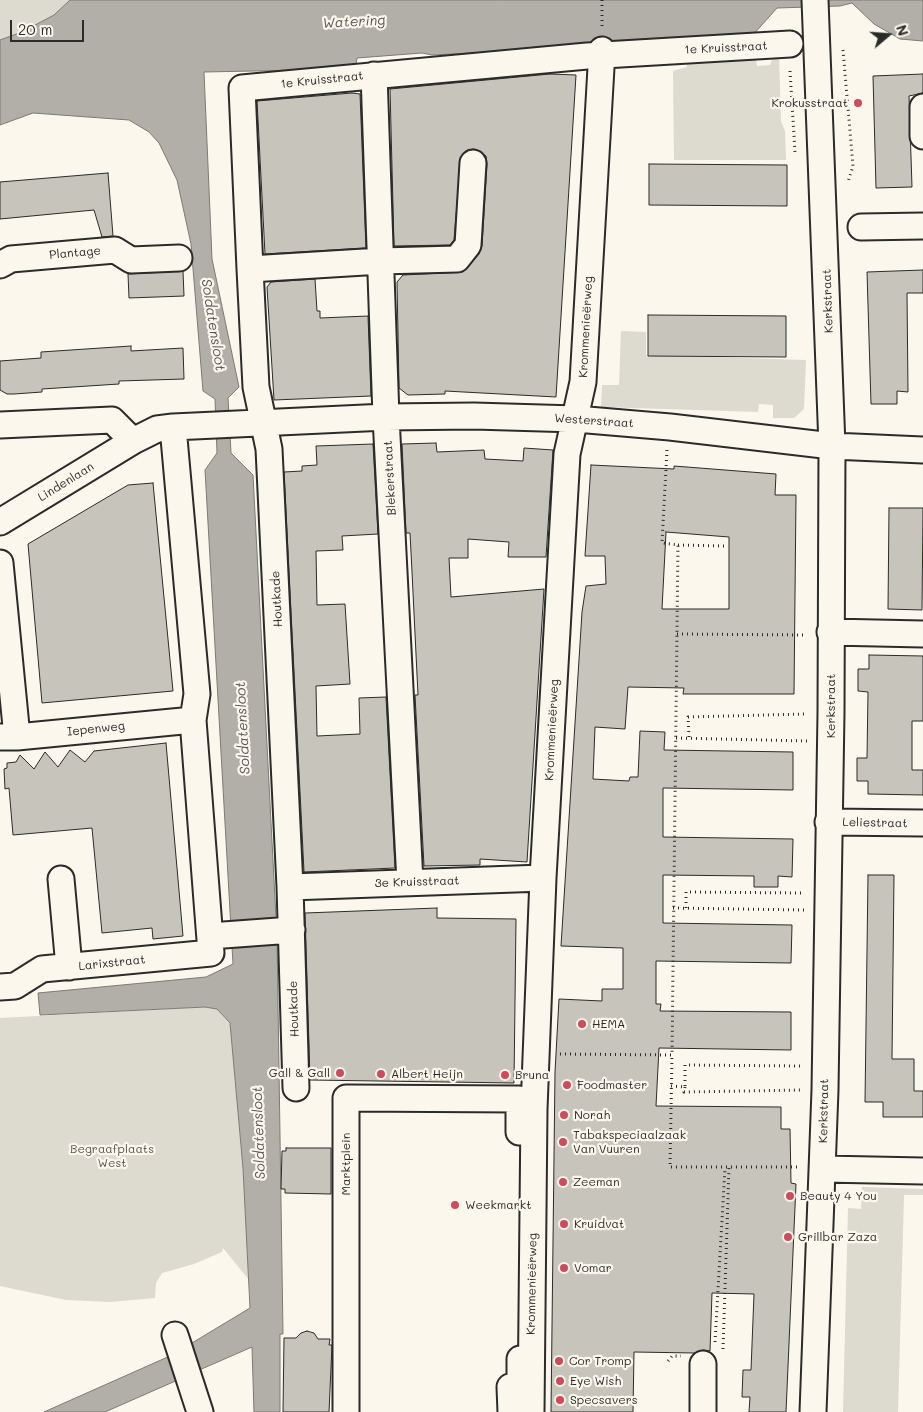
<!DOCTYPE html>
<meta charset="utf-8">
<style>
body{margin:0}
#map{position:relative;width:923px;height:1412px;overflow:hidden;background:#fbf7ec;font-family:Mali,sans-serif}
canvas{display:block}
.north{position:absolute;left:863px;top:10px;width:50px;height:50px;-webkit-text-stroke:4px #fbf7ec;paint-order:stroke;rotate:72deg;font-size:14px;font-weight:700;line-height:20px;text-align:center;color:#2b2b2b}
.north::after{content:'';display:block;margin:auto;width:18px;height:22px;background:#2b2b2b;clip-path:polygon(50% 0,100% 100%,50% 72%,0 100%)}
.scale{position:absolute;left:10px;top:20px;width:74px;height:22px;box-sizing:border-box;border:2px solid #2b2b2b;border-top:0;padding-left:6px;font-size:15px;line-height:18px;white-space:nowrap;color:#2b2b2b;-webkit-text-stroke:4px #fbf7ec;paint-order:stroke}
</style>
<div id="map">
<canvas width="923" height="1412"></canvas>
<div class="north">N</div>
<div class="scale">20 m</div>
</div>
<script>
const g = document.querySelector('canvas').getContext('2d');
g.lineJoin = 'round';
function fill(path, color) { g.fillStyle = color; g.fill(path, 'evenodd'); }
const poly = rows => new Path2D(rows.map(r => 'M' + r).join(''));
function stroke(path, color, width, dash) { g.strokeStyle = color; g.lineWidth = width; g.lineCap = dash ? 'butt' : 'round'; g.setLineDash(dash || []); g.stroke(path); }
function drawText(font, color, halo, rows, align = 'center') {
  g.font = font + ' Mali,sans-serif'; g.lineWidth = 4.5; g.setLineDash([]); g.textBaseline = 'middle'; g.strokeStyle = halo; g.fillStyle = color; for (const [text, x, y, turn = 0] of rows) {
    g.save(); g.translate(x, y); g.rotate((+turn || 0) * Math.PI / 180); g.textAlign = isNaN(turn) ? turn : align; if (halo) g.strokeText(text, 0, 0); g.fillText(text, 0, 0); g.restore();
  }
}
fill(poly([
 [0,0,70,0,54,15,22,32,0,40],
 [755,53,757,66,770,65,775,53,779,56,781,121,785,131,786,160,674,160,673,71,687,67,686,57],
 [621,331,646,332,646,355,806,360,804,409,794,418,773,418,773,405,759,404,758,412,601,407,602,385,619,385],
 [205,1007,217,1009,230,1024,243,1168,249,1280,223,1248,222,1252,194,1264,162,1273,156,1283,155,1298,110,1302,66,1300,0,1286,0,1018],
 [862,1187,923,1189,923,1195,904,1195,898,1412,843,1412,848,1208,861,1209]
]), '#dddad0');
const water = poly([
 [70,0,923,0,923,41,900,39,874,24,852,3,840,6,777,8,752,36,614,46,432,55,422,53,357,58,356,65,304,70,204,72,212,259,239,387,228,398,231,453,253,475,277,938,283,1334,280,1334,280,1412,254,1412,252,1347,197,1371,187,1346,250,1308,243,1168,230,1023,217,1009,205,1007,40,1015,38,993,206,977,233,964,205,470,217,453,215,399,203,391,191,244,177,180,159,143,149,132,129,120,33,113,0,125,0,40,22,32,54,15,70,0],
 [170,1356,180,1379,105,1412,44,1412,170,1356]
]);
fill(water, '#b1afa7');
stroke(water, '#7b7a75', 1);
const building = poly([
 [550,74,576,75,556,397,445,391,445,394,408,395,399,388,397,282,403,275,463,272,479,254,482,246,487,164,486,156,474,149,467,150,461,156,454,240,450,245,394,246,390,89,550,74],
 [923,74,923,93,909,96,912,187,876,188,873,76,923,74],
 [352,93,360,94,366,248,265,254,257,101,352,93],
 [649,164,787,165,787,206,649,205,649,164],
 [108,173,113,236,102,237,94,210,0,219,0,182,108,173],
 [923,270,923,293,907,293,908,392,897,391,897,404,871,404,867,272,923,270],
 [183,271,184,296,129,298,128,274,183,271],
 [315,279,317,311,320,311,320,318,368,316,371,396,274,400,267,287,271,282,315,279],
 [648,315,786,316,786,357,648,356,648,315],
 [131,346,131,351,183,348,184,379,119,381,119,384,42,389,42,392,14,394,7,394,0,390,0,361,41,358,41,352,131,346],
 [436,443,437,452,484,450,485,459,523,461,524,448,553,450,546,557,508,557,509,542,468,539,468,558,449,558,451,597,544,589,527,862,480,859,480,865,424,866,415,695,418,695,412,572,410,533,406,533,402,444,436,443],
 [373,444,378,534,342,536,343,550,316,551,317,605,345,604,350,684,316,686,317,736,360,734,359,698,386,697,395,868,304,872,284,472,302,471,302,466,317,465,316,446,373,444],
 [591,465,674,469,674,466,776,474,775,495,796,495,794,694,683,694,684,688,628,687,625,729,595,727,593,779,629,781,630,777,638,777,640,731,665,732,664,750,793,752,793,790,663,788,663,837,793,839,792,877,778,876,778,887,754,887,754,876,663,875,663,923,792,925,791,963,656,961,656,1004,661,1004,660,1011,791,1012,791,1050,659,1048,656,1106,781,1107,781,1129,790,1129,791,1183,796,1184,786,1412,749,1412,750,1397,742,1397,743,1370,751,1370,754,1294,712,1293,710,1351,703,1350,694,1353,634,1352,633,1412,551,1412,555,1072,559,999,602,1001,602,989,623,989,623,948,561,946,582,612,586,586,606,584,605,556,585,556,591,465],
 [666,532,729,537,729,609,662,609,666,532],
 [153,483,173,691,42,703,28,544,128,485,153,483],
 [889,508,923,508,922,610,888,609,889,508],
 [869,655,923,656,923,721,912,721,912,770,923,770,923,795,868,794,868,781,857,781,857,758,867,758,868,692,858,691,858,669,869,669,869,655],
 [166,743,183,936,153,939,152,928,102,933,92,828,13,835,9,788,5,789,4,769,7,768,7,763,16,762,20,755,34,769,45,752,58,767,70,750,85,762,94,751,166,743],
 [868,875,894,875,892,1059,914,1059,914,1091,923,1091,923,1117,883,1117,883,1102,865,1102,868,875],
 [437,908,437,918,516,919,514,1083,310,1080,305,913,437,908],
 [286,1148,331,1148,331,1194,285,1193,285,1189,281,1189,282,1151,286,1151,286,1148],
 [307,1331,314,1333,318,1339,330,1339,329,1345,332,1345,329,1412,283,1412,284,1338,296,1338,301,1333,307,1331]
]);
fill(building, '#c7c4bc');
stroke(building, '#2b2b2b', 1);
const minor = poly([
 [374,75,386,417,410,882],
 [923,107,923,136],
 [473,163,468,245,457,259,381,261,250,269,242,88,587,56,790,44],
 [861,227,923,226],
 [0,265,11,259,115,250,131,260,179,258],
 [250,269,256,387,269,449,290,887,296,1088],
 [0,425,112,420,133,441],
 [0,522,133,441,157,429,173,427,386,417,474,416,576,419,670,427,832,446,923,450],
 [0,563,17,737],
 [830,632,923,634],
 [0,737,17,737,193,720],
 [828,822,923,823],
 [61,879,69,967],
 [290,887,543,878],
 [210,936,292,930],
 [0,987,15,986,42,969,211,953,193,720,197,694,173,427],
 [823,1169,923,1171],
 [175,1335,200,1412],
 [703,1364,703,1412],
 [346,1412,346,1098,519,1099,519,1132],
 [511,1412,510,1387,520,1387,520,1359],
 [531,1412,534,1109,543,878,567,454,583,382,602,50],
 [813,1412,825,1090,831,713,832,446,815,0]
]);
stroke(minor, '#2b2b2b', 29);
stroke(poly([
 [602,26,602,0],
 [843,50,853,166,848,182],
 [790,71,795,152],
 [667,450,662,543,678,545,672,1055],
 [678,545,724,546],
 [677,634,806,635],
 [689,737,688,717,806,714],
 [676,738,807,741],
 [673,908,804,910],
 [686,908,686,892,804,893],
 [560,1054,672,1055,670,1167,798,1167],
 [671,1086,685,1087,685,1065,801,1066],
 [685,1087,684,1092,802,1090],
 [715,1342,725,1168],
 [723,1349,729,1167],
 [668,1361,672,1356,681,1356]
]), '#2b2b2b', 3, [1, 4]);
stroke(minor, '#fbf7ec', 25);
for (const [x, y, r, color] of [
 [858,103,5,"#d1495b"],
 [582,1024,5,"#d1495b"],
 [340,1073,5,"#d1495b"],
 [381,1074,5,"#d1495b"],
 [505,1075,5,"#d1495b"],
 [567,1085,5,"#d1495b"],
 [564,1115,5,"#d1495b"],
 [563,1142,5,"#d1495b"],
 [563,1182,5,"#d1495b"],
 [790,1196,5,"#d1495b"],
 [455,1205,5,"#d1495b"],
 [564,1224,5,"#d1495b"],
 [788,1237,5,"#d1495b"],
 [564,1268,5,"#d1495b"],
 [559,1361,5,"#d1495b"],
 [560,1381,5,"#d1495b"],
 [560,1400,5,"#d1495b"]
]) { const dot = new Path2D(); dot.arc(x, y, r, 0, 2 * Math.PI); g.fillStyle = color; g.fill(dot); stroke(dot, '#fbf7ec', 2); }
drawText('12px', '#2b2b2b', '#fbf7ec', [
 ["1e Kruisstraat",726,48,-3],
 ["1e Kruisstraat",322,80,-6],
 ["Plantage",75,253,-5],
 ["Kerkstraat",828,301,-92],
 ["Krommenieërweg",586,327,-87],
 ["Westerstraat",594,421,4],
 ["Blekerstraat",390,478,-93],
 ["Lindenlaan",66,482,-32],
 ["Houtkade",277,599,-93],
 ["Kerkstraat",831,706,-90],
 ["Iepenweg",96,729,-6],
 ["Krommenieërweg",552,730,-87],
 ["Leliestraat",875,823,1],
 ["3e Kruisstraat",417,882,-2],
 ["Larixstraat",112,963,-6],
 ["Houtkade",294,1009,-92],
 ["Kerkstraat",824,1111,-89],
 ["Marktplein",346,1164,-90],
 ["Krommenieërweg",532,1284,-89]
]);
drawText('12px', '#2b2b2b', '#fbf7ec', [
 ["Krokusstraat",848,103,"right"],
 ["HEMA",592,1024],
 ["Gall & Gall",330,1073,"right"],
 ["Albert Heijn",391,1074],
 ["Bruna",515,1075],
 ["Foodmaster",577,1085],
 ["Norah",574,1115],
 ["Tabakspeciaalzaak",573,1135],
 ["Van Vuuren",573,1149],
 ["Zeeman",573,1182],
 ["Beauty 4 You",800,1196],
 ["Weekmarkt",465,1205],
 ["Kruidvat",574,1224],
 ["Grillbar Zaza",798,1237],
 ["Vomar",574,1268],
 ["Cor Tromp",569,1361],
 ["Eye Wish",570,1381],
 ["Specsavers",570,1400]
], 'left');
drawText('12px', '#585754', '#fbf7ec', [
 ["Begraafplaats",112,1149],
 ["West",112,1163]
]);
drawText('italic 14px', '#5a5956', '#fbf7ec', [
 ["Watering",354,22,-3],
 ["Soldatensloot",213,325,81],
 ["Soldatensloot",243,728,-93],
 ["Soldatensloot",259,1133,-92]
]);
</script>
